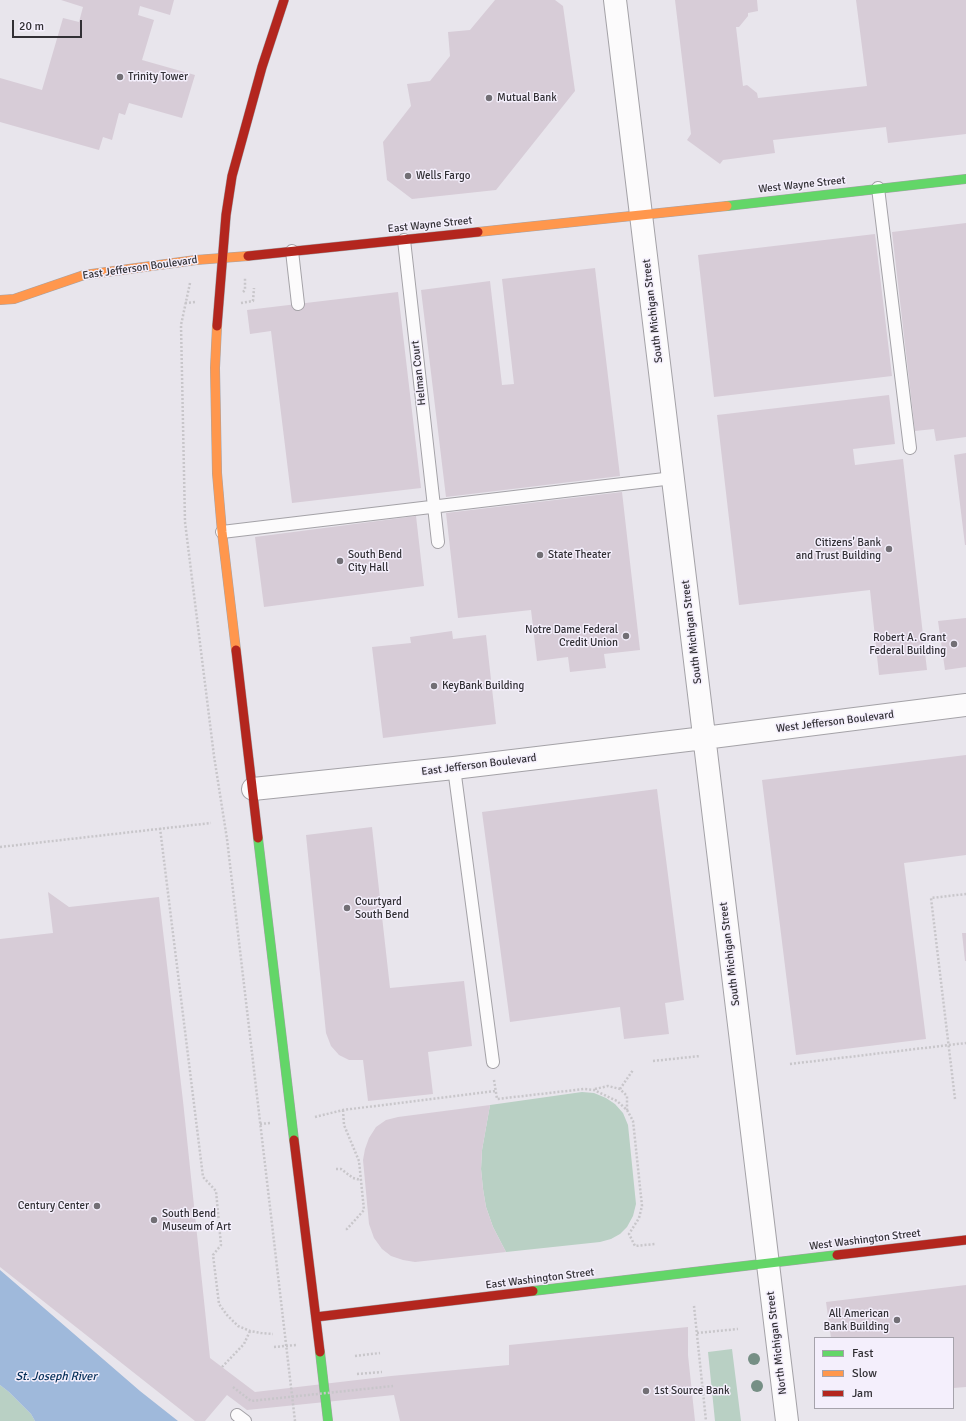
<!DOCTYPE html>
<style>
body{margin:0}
#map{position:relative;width:966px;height:1421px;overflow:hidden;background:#e8e5ec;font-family:Signika,sans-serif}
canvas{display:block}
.legend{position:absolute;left:814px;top:1337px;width:140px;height:72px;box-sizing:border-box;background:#f4effc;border:1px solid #a6a3ac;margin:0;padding:5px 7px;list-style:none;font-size:12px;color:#323035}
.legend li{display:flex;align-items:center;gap:8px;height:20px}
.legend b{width:20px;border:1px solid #a6a3ac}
.scale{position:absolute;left:12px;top:20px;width:70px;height:18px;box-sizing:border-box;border:2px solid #323035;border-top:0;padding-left:5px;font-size:12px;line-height:14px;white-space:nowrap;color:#323035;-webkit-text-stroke:3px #f4effc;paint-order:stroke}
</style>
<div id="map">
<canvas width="966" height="1421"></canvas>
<ul class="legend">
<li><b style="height:5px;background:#63d668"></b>Fast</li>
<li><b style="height:5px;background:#ff974d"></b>Slow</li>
<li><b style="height:5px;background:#b3261e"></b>Jam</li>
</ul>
<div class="scale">20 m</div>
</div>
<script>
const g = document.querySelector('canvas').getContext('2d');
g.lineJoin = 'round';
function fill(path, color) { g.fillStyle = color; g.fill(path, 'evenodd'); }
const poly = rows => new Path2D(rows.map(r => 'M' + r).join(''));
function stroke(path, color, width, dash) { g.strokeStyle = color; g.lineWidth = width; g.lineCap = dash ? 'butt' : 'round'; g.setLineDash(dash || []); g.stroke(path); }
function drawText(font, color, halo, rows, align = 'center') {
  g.font = font + ' Signika,sans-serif'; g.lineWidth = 3; g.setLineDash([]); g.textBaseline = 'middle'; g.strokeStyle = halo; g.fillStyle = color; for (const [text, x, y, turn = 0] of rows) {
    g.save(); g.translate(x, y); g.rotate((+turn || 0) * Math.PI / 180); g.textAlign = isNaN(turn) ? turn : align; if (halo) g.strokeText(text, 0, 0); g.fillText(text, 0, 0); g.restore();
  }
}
fill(poly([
 [582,1092,594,1093,606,1098,615,1104,623,1113,628,1125,636,1204,633,1216,627,1227,620,1234,611,1239,600,1242,506,1252,493,1227,486,1207,483,1189,481,1169,482,1150,490,1105],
 [732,1349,741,1421,715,1421,708,1352],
 [0,1385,9,1392,31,1414,35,1421,0,1421]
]), '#b9d0c4');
fill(poly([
 [0,1270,140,1391,178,1421,35,1421,31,1414,9,1392,0,1385]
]), '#9fb9db');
fill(poly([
 [61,0,174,0,170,15,140,6,138,15,154,20,142,60,195,75,182,118,129,103,125,115,119,113,112,140,103,137,99,150,0,122,0,78,42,90,63,18,79,22,83,7],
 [495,0,555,0,563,6,575,91,496,190,412,199,387,180,383,142,411,106,407,84,430,81,450,56,448,32,470,30],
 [675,0,757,0,758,11,748,13,748,16,739,27,736,27,743,86,747,85,757,93,758,98,867,86,856,0,966,0,966,134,888,143,886,127,773,140,775,153,723,160,720,164,687,140,691,134],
 [966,223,966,437,936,441,934,429,915,431,892,232],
 [875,234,892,376,714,397,698,255],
 [595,268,620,476,446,497,421,290,490,281,502,385,514,384,502,279],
 [398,292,421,488,292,503,271,331,250,334,247,310],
 [889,395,895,444,853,449,855,465,903,459,927,670,879,675,870,590,739,605,717,415],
 [966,453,966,545,965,545,954,455],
 [622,492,640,650,604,654,606,668,570,672,568,657,537,661,531,610,458,618,446,513],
 [416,516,424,586,264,607,255,537],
 [966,618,966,667,945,670,938,621],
 [452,631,453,639,486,635,496,724,383,738,372,647,411,643,410,637],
 [966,755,966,855,904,863,926,1039,796,1055,762,780],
 [657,789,684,1000,665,1003,669,1034,624,1039,620,1007,510,1022,482,812],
 [372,827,390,988,464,981,472,1046,428,1052,433,1094,368,1101,363,1060,349,1060,339,1055,331,1046,326,1033,306,835],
 [48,892,69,907,159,897,183,1101,210,1358,255,1392,391,1376,509,1365,509,1345,688,1327,688,1355,695,1421,400,1421,394,1395,247,1410,227,1395,205,1421,195,1421,0,1267,0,939,53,933],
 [962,933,966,933,966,961,965,961],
 [490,1105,482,1150,481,1169,483,1189,486,1207,493,1227,506,1252,415,1262,403,1260,391,1256,382,1249,374,1238,369,1224,363,1160,365,1149,369,1138,376,1127,386,1120,398,1117],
 [966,1285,966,1387,953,1388,953,1338,831,1338,826,1302]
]), '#d7ccd7');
const lane = poly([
 [878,188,910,448],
 [404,240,438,542],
 [292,251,298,304],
 [222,532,673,478],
 [454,768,493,1062],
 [237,1415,245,1421]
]);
const street = poly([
 [615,0,787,1421],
 [253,789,454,768,704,738,966,705]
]);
const fast = poly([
 [727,206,966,179],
 [258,838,294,1140],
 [533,1291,837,1255],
 [320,1352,328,1421]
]);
const slow = poly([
 [478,232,727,206],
 [0,300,14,299,84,275,196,260,248,256],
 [217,326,215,368,217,473,222,532,236,650]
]);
const jam = poly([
 [248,256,478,232],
 [217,326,226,215,232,176,262,67,284,0],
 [236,650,258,838],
 [294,1140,320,1352],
 [837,1255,966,1240],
 [316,1317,533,1291]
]);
stroke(lane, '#a4a2a7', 14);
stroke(street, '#a4a2a7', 24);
stroke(fast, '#a4a2a7', 10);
stroke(slow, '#a4a2a7', 10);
stroke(jam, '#a4a2a7', 10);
stroke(poly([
 [190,283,181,325,185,522,214,756,227,839,295,1421],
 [243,292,245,290,245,278],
 [185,303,196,302],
 [241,303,253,301,254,288],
 [160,828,203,1177,216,1191,221,1245,213,1255,219,1304,227,1315,238,1326,250,1331,261,1333,273,1334],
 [0,847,211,823],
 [653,1061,700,1056],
 [790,1064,966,1043],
 [494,1080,497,1099,584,1089,594,1090,617,1101,627,1110,633,1121,634,1130,642,1206,639,1218,629,1234,635,1246,655,1244],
 [595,1089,608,1086,620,1089,627,1096,627,1110],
 [620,1089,633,1070],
 [955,1099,931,898,966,894],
 [343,1110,344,1125,359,1161,364,1210,347,1229,344,1229],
 [315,1117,343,1110,495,1091],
 [260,1124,270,1123],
 [336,1169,341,1169,353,1178,361,1180],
 [694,1306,706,1421],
 [697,1333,738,1329],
 [274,1347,296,1345],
 [355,1356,380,1353],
 [222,1367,244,1344,250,1331],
 [357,1374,382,1372]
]), '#c8c6ca', 2.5, [2, 2]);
stroke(lane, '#fcfbfc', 12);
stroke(street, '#fcfbfc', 22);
stroke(fast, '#63d668', 9);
stroke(slow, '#ff974d', 9);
stroke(jam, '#b3261e', 9);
stroke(poly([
 [233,1387,251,1401,393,1386]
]), '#c8c6ca', 2.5, [2, 2]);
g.fillStyle = '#768f85';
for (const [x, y] of [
 [754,1359],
 [757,1386]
]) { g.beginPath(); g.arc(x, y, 6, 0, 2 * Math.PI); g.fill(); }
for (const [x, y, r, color] of [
 [120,77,4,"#726f75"],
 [489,98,4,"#726f75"],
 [408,176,4,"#726f75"],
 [889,549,4,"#726f75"],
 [540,555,4,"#726f75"],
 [340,561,4,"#726f75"],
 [626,636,4,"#726f75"],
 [954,644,4,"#726f75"],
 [434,686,4,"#726f75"],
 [347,908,4,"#726f75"],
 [97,1206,4,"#726f75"],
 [154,1220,4,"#726f75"],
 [897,1320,4,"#726f75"],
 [646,1391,4,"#726f75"]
]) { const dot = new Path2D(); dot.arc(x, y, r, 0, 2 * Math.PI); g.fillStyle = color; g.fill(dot); stroke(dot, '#f4effc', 1.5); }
drawText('11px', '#323035', '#f4effc', [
 ["Trinity Tower",128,77],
 ["Mutual Bank",497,98],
 ["Wells Fargo",416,176],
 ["Citizens' Bank",881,543,"right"],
 ["and Trust Building",881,556,"right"],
 ["South Bend",348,555],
 ["City Hall",348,568],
 ["State Theater",548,555],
 ["Notre Dame Federal",618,630,"right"],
 ["Credit Union",618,643,"right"],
 ["Robert A. Grant",946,638,"right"],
 ["Federal Building",946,651,"right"],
 ["KeyBank Building",442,686],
 ["Courtyard",355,902],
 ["South Bend",355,915],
 ["Century Center",89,1206,"right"],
 ["South Bend",162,1214],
 ["Museum of Art",162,1227],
 ["All American",889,1314,"right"],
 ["Bank Building",889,1327,"right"],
 ["1st Source Bank",654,1391]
], 'left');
drawText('11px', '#323035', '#f4effc', [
 ["West Wayne Street",802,185,-6],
 ["East Wayne Street",430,225,-6],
 ["East Jefferson Boulevard",140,268,-8],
 ["South Michigan Street",653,311,-97],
 ["Helman Court",419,373,-96],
 ["South Michigan Street",692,632,-97],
 ["West Jefferson Boulevard",835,722,-7],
 ["East Jefferson Boulevard",479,765,-7],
 ["South Michigan Street",730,954,-97],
 ["West Washington Street",865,1240,-7],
 ["East Washington Street",540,1279,-7],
 ["North Michigan Street",777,1343,-97]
]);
drawText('italic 12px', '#052f59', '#f4effc', [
 ["St. Joseph River",56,1377]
]);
</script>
